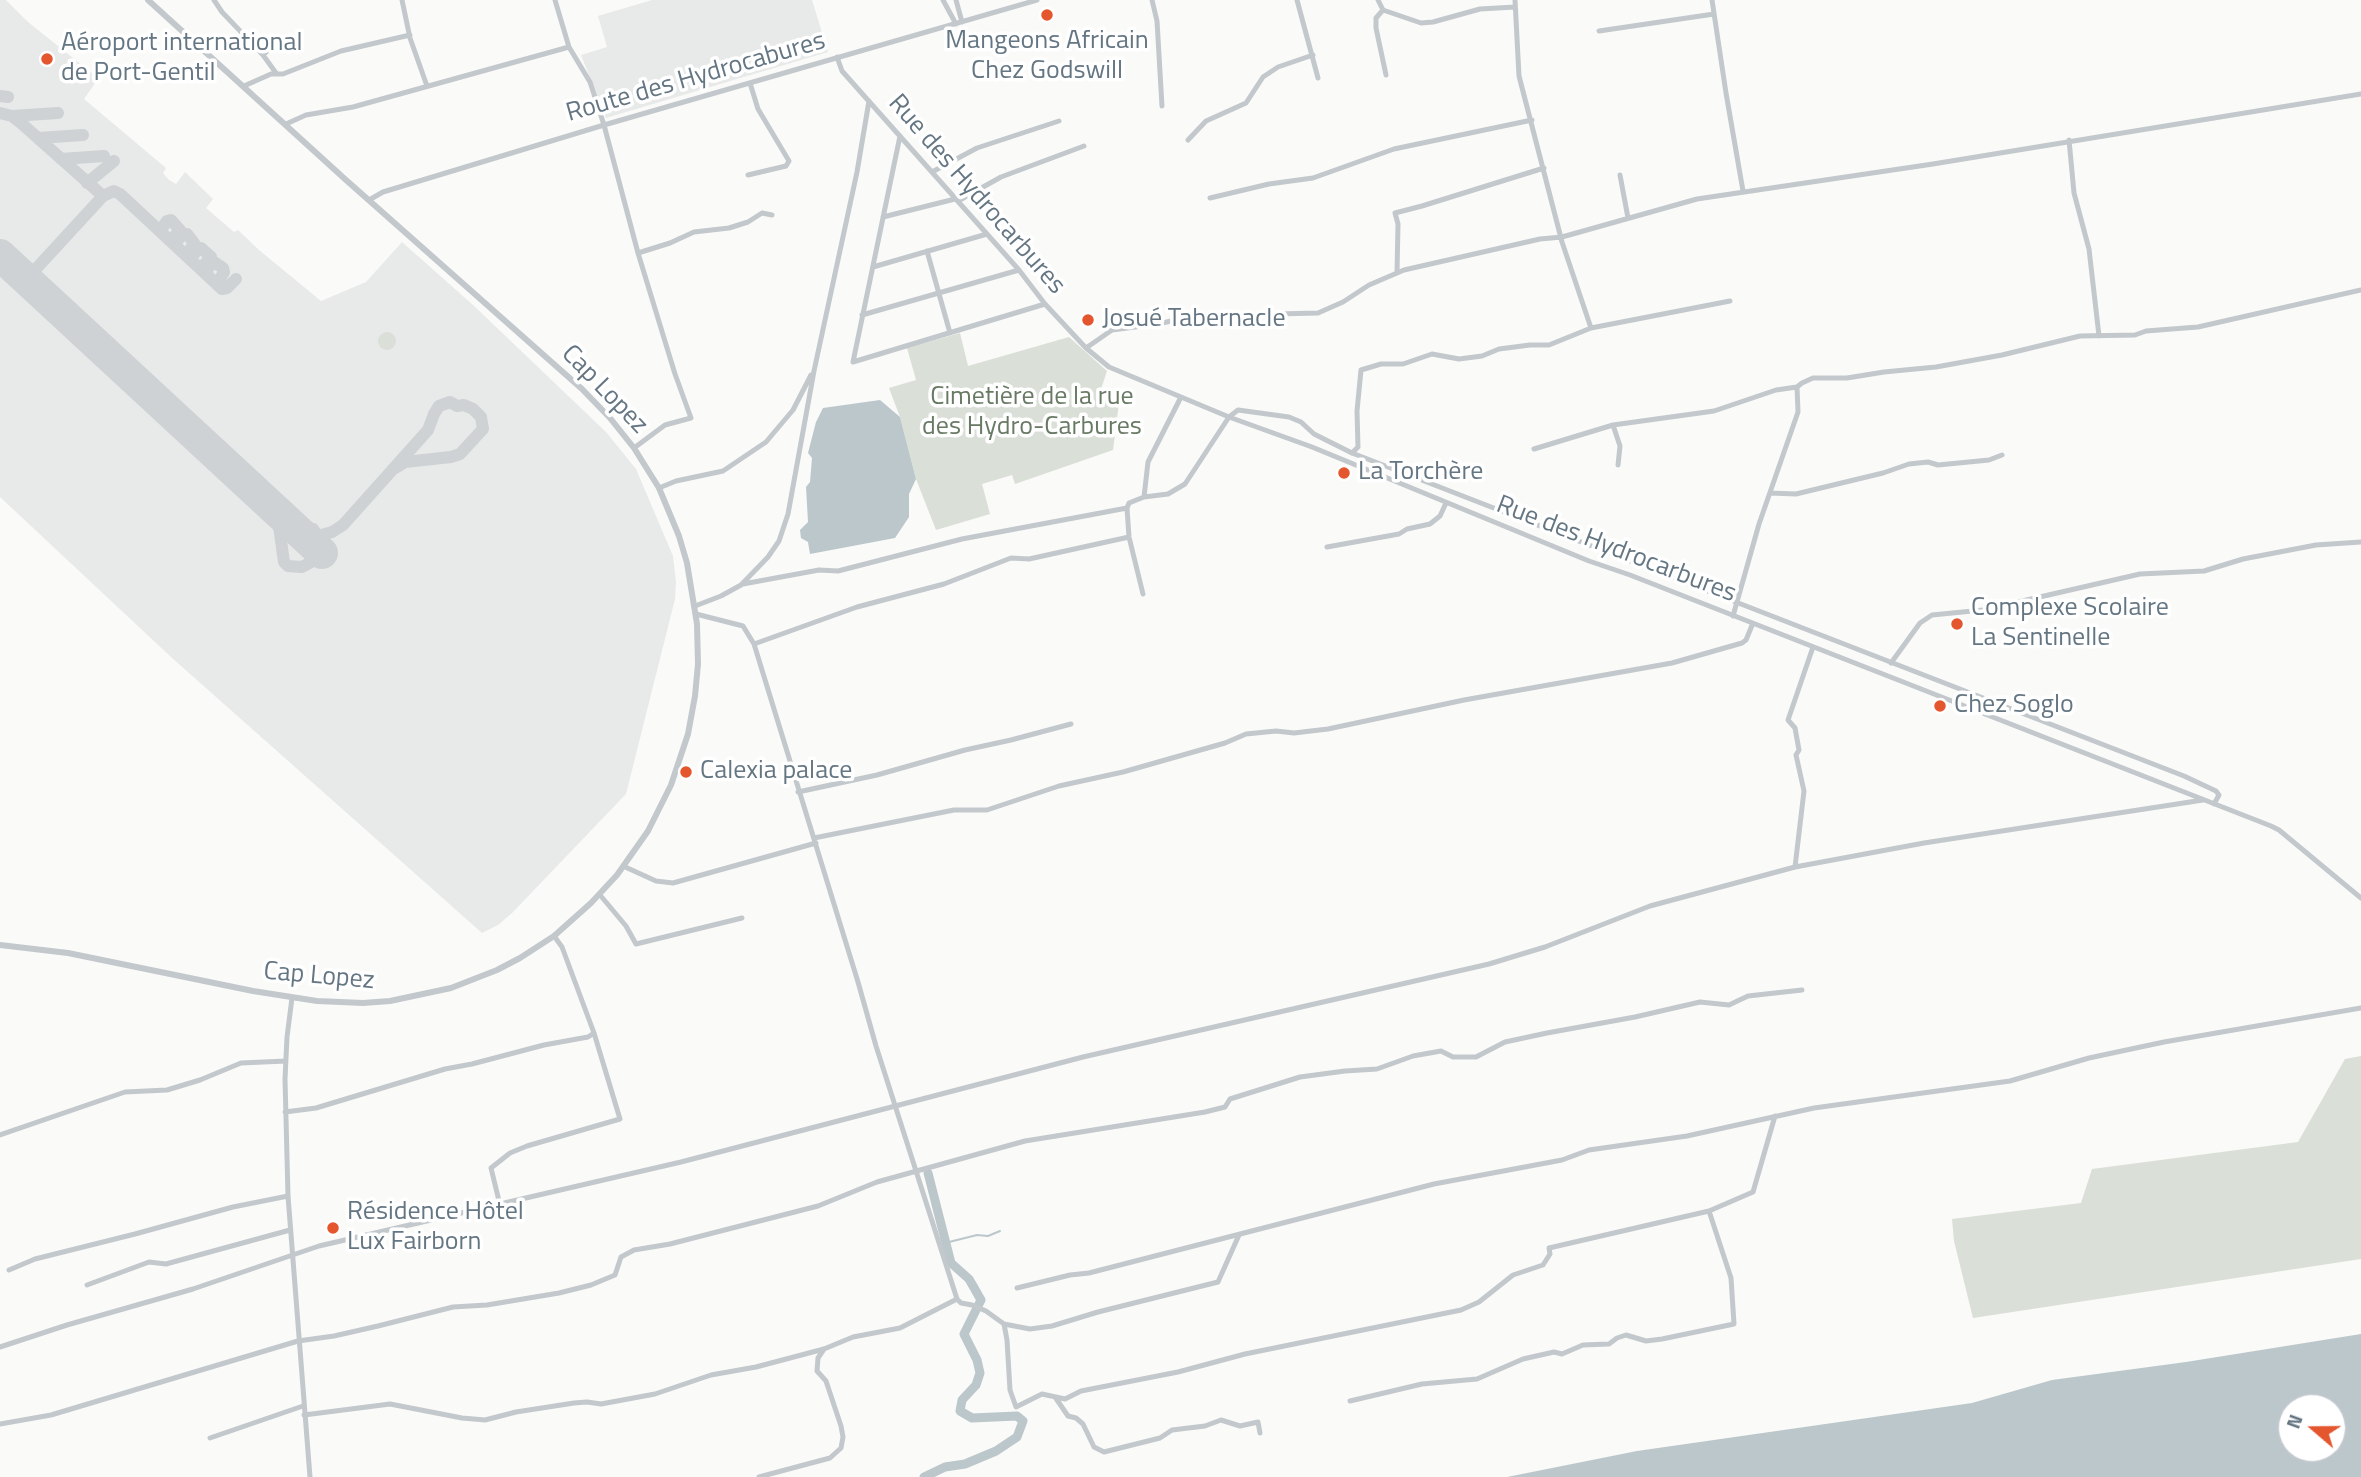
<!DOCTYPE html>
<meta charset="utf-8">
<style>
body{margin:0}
#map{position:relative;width:2361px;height:1477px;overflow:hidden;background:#fafaf8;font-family:"Titillium Web",sans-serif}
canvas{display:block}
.north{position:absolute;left:2277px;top:1393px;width:70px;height:70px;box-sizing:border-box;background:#fff;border:2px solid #c1c8cd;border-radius:50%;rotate:290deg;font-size:19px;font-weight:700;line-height:28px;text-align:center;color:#657683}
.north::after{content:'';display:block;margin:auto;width:24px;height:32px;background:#e4572e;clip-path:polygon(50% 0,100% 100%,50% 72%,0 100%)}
</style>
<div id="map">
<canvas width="2361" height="1477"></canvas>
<div class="north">N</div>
</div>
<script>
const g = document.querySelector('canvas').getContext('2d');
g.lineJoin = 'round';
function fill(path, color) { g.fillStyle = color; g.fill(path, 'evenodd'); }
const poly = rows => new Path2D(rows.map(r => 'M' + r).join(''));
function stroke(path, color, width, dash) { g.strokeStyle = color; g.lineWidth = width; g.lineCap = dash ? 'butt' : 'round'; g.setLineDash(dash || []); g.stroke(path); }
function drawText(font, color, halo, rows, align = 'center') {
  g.font = font + ' "Titillium Web",sans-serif'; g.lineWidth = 7; g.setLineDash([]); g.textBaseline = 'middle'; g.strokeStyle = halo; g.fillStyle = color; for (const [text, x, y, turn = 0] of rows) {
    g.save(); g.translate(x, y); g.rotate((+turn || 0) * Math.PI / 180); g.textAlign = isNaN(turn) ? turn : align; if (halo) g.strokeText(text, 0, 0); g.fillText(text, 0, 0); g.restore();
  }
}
fill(poly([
 [0,0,6,0,28,22,93,74,91,77,96,82,84,99,166,168,163,173,169,180,176,184,185,172,213,199,206,208,234,232,238,230,259,250,321,301,366,282,402,242,473,305,606,432,636,469,673,556,676,582,675,599,626,794,512,913,498,925,482,933,171,657,0,497],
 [652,0,812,0,828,52,606,118,581,55,607,47,598,16]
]), '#e8e9e9');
fill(poly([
 '378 341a9 9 0 1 1 18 0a9 9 0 1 1-18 0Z',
 [960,333,968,366,1069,337,1107,371,1100,392,1119,403,1113,450,1015,484,1012,475,982,484,990,514,936,530,916,479,900,417,889,388,916,380,907,348],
 [2361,1056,2361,1259,1973,1318,1954,1241,1952,1219,2081,1203,2092,1169,2298,1142,2345,1059]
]), '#dadfd7');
fill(poly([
 [880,400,900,417,916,479,909,494,909,517,895,538,810,554,808,542,801,538,800,530,808,522,806,487,810,482,812,458,808,453,816,422,823,408],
 [2361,1334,2361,1477,1507,1477,1637,1451,1972,1403,2052,1380,2186,1362],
 [2291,1407,2333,1407,2333,1449,2291,1449]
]), '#bbc7cb');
stroke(poly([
 [945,1243,977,1235,988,1236,1000,1231]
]), '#bbc7cb', 2);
stroke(poly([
 [924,1477,945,1467,965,1464,996,1451,1017,1437,1023,1421,1017,1416,972,1418,960,1411,962,1400,976,1385,980,1373,977,1360,964,1334,981,1300,969,1279,951,1263,928,1173]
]), '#bbc7cb', 9);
stroke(poly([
 [0,96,8,97],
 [0,113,12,116,21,123,103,196],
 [12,116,58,113],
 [38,138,83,135],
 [61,159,104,156],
 [87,183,114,161],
 [160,231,167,221,171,220,180,230,173,238],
 [175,245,176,242,183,234,187,234,194,243,188,253],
 [191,259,198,248,201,248,211,257,203,266,202,270,207,269],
 [206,270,214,262,223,268,224,272,217,284],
 [19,272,28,274,34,271,103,196,114,191,120,194,222,289,227,288,236,279],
 [277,512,284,562,288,566,302,567,313,561,319,550,319,545,318,536,313,529],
 [291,524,302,526,318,536,332,532,343,525,428,430,434,414,439,406,450,402,457,406,464,405,473,409,481,417,483,429,460,454,451,457,405,462,395,468]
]), '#ced2d4', 12);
stroke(poly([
 [0,255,322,553]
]), '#ced2d4', 32);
stroke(poly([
 [214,0,222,12,263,55],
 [402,0,410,38,427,86],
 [555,0,569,47,590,82,604,125,638,253,675,374,691,418,665,425,634,448],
 [943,0,956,24],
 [956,0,962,22],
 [1152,0,1157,21,1162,106],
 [1297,0,1318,78],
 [1378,0,1383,10,1376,18,1376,28,1386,75],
 [1515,0,1519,76,1562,242,1591,328],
 [1712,0,1726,93,1743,191],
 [1383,10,1421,23,1433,22,1480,9,1515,7],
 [1599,31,1714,14],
 [275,44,263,55,276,73],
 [837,57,842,71,1019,270,1045,304,1086,348,1109,367,1229,417,1312,447,1589,561,1630,575,2271,826,2279,830,2361,898],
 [244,86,271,74,283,74,341,51,410,35],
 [286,124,306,115,353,107,569,47],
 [900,136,853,362,1045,304],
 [1188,140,1206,121,1246,103,1263,77,1278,67,1313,55],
 [2069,140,2074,193,2089,249,2099,336],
 [932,172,977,148,1059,121],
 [748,175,786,166,789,161,758,109,750,83],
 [1620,175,1628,218],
 [1210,198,1269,184,1313,178,1394,149,1532,120],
 [369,200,383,192,604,125,1037,0],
 [958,201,1001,177,1084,146],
 [883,217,955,199],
 [927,251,950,333],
 [638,253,670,243,694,232,729,228,748,222,762,213,772,215],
 [873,267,987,234],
 [1397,273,1398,224,1395,213,1422,206,1544,168],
 [862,315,1019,270],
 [1086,348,1112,330,1158,324,1193,316,1318,313,1343,302,1369,285,1404,270,1540,239,1562,237,1697,199,1933,164,2361,94],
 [1613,425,1620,446,1618,465],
 [1534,449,1613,425,1714,411,1776,390,1797,387],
 [1352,453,1358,447,1357,411,1361,370,1381,364,1403,364,1432,354,1459,359,1482,356,1499,349,1530,345,1549,345,1591,328,1730,301],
 [659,488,676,481,723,471,766,442,793,410,811,375],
 [1770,493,1796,494,1883,473,1909,464,1928,462,1938,465,1989,460,2002,455],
 [1144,497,1148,462,1181,397],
 [1327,547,1399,534,1407,529,1430,524,1440,516,1446,503],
 [743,584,819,570,838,571,962,539,1127,508],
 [1143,594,1129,537,1127,508,1129,503,1144,497,1168,494,1185,484,1229,417,1238,410,1289,417,1301,422,1314,434,1352,453,2184,776,2216,791,2219,795,2214,804],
 [695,606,721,596,741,585,768,557,779,541,788,514,814,371,857,172,869,101],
 [696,614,743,626,754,644,858,982,876,1046,957,1299,961,1303,972,1305,986,1311,1004,1324,1030,1329,1052,1326,1098,1312,1218,1282,1239,1235],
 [1733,616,1759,524,1798,412,1797,387,1802,383,1813,378,1847,378,1884,372,1936,367,2002,355,2080,336,2135,335,2146,331,2198,327,2361,290],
 [754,644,857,607,944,584,1011,558,1029,559,1129,537],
 [1891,663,1920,623,1932,615,1983,610,2140,574,2204,571,2243,559,2316,545,2361,542],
 [798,792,877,775,965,750,1011,740,1071,724],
 [814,838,954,810,987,810,1059,786,1123,772,1225,743,1246,734,1276,731,1294,733,1328,729,1464,700,1672,663,1742,643,1746,640,1753,623],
 [623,866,656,881,673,883,816,843],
 [1795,867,1804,791,1796,755,1799,750,1795,728,1788,720,1813,647],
 [600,895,626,926,636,944,742,918],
 [292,998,287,1037,285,1079,288,1196,310,1477],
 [285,1112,316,1108,445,1069,472,1064,544,1045,588,1037,594,1033],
 [0,1135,125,1092,167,1090,200,1080,241,1063,286,1061],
 [500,1205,491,1168,510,1153,527,1146,620,1119,594,1033,562,947,554,936],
 [9,1270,35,1259,135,1234,233,1207,288,1196],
 [87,1285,149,1262,166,1264,290,1230],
 [1017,1288,1070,1275,1089,1273,1434,1184,1562,1160,1589,1150,1687,1136,1814,1108,2010,1081,2089,1058,2164,1042,2361,1008],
 [1004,1324,1007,1340,1010,1390,1016,1407,1042,1394,1065,1399,1081,1391,1178,1372,1245,1354,1461,1310,1479,1302,1513,1275,1543,1265,1550,1254,1549,1248,1709,1211,1753,1192,1775,1116],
 [0,1347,67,1325,193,1289,319,1246,681,1162,1083,1057,1489,964,1545,947,1650,906,1795,867,1924,843,2203,800],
 [1055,1397,1068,1416,1076,1418,1083,1424,1094,1447,1104,1452,1160,1438,1172,1430,1205,1426,1221,1420,1240,1426,1258,1422,1260,1433],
 [1350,1401,1422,1384,1477,1379,1523,1359,1554,1352,1562,1354,1583,1345,1609,1344,1617,1338,1626,1335,1646,1341,1662,1339,1734,1324,1731,1278,1709,1211],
 [304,1415,390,1404,462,1418,485,1420,516,1412,574,1403,587,1402,601,1404,655,1394,711,1375,756,1367,824,1349,853,1337,900,1328,957,1299],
 [0,1424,51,1415,298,1341,334,1336,378,1326,453,1307,487,1305,559,1293,591,1285,615,1275,621,1257,634,1250,670,1244,818,1206,877,1182,1025,1141,1205,1112,1225,1107,1230,1099,1300,1077,1345,1071,1377,1069,1413,1056,1441,1051,1453,1057,1476,1057,1505,1042,1547,1033,1635,1017,1700,1002,1729,1005,1748,996,1802,990],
 [210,1438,303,1406],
 [759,1477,830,1458,841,1448,843,1437,841,1426,826,1381,817,1371,818,1358,824,1349]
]), '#c3c8cc', 5);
stroke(poly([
 [0,945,68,953,253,991,317,1001,363,1003,390,1001,451,988,497,970,520,958,554,936,591,903,617,875,648,831,671,785,688,734,695,696,698,664,697,624,687,563,679,536,659,488,634,448,610,418,582,389,346,180,148,0]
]), '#c3c8cc', 6);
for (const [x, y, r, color] of [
 [1047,15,7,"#e4572e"],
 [47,59,7,"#e4572e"],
 [1088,320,7,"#e4572e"],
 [1344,473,7,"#e4572e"],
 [1957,624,7,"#e4572e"],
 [1940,706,7,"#e4572e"],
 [686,772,7,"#e4572e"],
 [333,1228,7,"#e4572e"]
]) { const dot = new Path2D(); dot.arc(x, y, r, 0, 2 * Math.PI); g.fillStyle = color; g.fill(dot); stroke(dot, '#fff', 2.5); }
drawText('26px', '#657683', '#fff', [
 ["Mangeons Africain",1047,42,"center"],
 ["Chez Godswill",1047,72,"center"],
 ["Aéroport international",61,44],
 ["de Port-Gentil",61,74],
 ["Josué Tabernacle",1102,320],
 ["La Torchère",1358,473],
 ["Complexe Scolaire",1971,609],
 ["La Sentinelle",1971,639],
 ["Chez Soglo",1954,706],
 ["Calexia palace",700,772],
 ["Résidence Hôtel",347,1213],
 ["Lux Fairborn",347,1243]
], 'left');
drawText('26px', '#657683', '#fff', [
 ["Route des Hydrocabures",696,78,-16],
 ["Rue des Hydrocarbures",976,195,49],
 ["Cap Lopez",604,390,46],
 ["Rue des Hydrocarbures",1616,550,21],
 ["Cap Lopez",319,977,5]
]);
drawText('26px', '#687a64', '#fff', [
 ["Cimetière de la rue",1032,398],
 ["des Hydro-Carbures",1032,428]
]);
</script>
